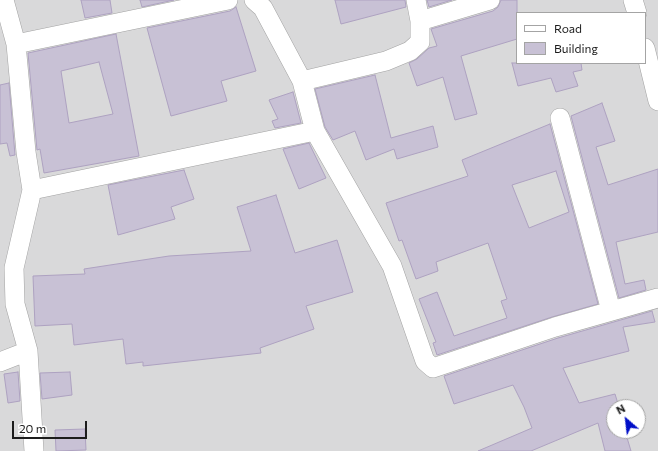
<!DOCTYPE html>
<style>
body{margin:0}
#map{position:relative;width:658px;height:451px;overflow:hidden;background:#e9e1ef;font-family:Commissioner,sans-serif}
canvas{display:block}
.legend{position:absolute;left:516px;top:12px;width:130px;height:52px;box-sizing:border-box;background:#fff;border:1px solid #a4a4a4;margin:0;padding:5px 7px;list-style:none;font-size:12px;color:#1c1c1c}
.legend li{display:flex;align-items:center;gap:8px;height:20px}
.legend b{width:20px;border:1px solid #a4a4a4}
.north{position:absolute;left:606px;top:399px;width:40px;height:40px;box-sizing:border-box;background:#fff;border:1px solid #a4a4a4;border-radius:50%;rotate:332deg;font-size:11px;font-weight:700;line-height:16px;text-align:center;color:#1c1c1c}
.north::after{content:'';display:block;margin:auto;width:14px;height:18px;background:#000fc8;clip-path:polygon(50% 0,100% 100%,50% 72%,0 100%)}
.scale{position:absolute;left:12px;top:421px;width:75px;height:18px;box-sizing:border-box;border:2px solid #1c1c1c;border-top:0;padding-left:5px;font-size:12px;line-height:14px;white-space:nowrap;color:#1c1c1c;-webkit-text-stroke:3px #fff;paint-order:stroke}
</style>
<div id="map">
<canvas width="658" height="451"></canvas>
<ul class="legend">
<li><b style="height:5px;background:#fff"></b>Road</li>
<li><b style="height:11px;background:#c8c1d5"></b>Building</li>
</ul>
<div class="north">N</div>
<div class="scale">20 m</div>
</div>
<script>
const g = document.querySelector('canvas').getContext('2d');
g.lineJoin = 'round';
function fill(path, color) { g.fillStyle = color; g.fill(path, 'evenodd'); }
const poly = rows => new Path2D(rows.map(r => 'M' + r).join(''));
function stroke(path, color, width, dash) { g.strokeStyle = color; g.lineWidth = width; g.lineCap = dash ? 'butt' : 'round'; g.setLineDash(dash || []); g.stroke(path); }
fill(poly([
 [0,0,658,0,658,451,0,451],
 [517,13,645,13,645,63,517,63],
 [614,407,638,407,638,431,614,431]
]), '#d9d9da');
const building = poly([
 [81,0,110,0,112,13,85,18,81,0],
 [140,0,174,0,142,7,140,0],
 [335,0,405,0,406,7,341,24,335,0],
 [427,0,452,0,429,7,427,0],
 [501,0,517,0,517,39,461,56,477,114,455,120,443,77,417,86,409,63,417,59,429,48,437,46,431,29,493,11,498,7,501,0],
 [236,7,256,71,221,81,227,101,171,116,147,28,230,11,236,7],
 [116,34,139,156,44,173,40,149,37,150,28,53,116,34],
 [99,62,113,114,69,123,61,71,99,62],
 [512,63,581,63,582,70,573,72,578,86,556,92,551,78,518,86,512,63],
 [375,75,391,138,433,126,438,147,397,159,394,149,366,160,355,131,333,140,325,127,315,89,375,75],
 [9,83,15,155,10,156,7,143,0,144,0,85,9,83],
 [293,92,301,123,275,128,272,121,278,119,269,100,293,92],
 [602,103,615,141,596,147,608,185,658,169,658,232,616,242,625,284,644,280,646,290,619,298,571,116,602,103],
 [550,124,598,304,552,317,437,355,433,343,436,342,419,299,437,292,454,336,507,318,501,301,507,299,488,243,436,262,438,271,416,279,402,240,399,241,386,203,468,176,462,160,550,124],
 [556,171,569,212,529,228,512,185,556,171],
 [309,143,326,178,299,189,283,149,309,143],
 [184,170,194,199,171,207,175,219,118,235,108,185,184,170],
 [276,195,295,253,337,240,353,292,306,306,314,329,260,348,261,353,143,366,143,362,126,364,123,339,74,345,72,324,35,326,33,276,85,274,84,269,169,256,251,251,237,207,276,195],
 [652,311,655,322,623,327,629,351,563,368,579,403,615,394,619,407,614,407,614,431,625,431,631,451,605,451,598,423,531,451,478,451,532,428,524,407,513,385,454,404,444,376,558,338,652,311],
 [18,372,20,401,8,403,4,374,18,372],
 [70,372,72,395,42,399,40,373,70,372],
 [85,429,86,450,56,451,55,430,85,429]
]);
fill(building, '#c8c1d5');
stroke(building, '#aea2c1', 1);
const minor = poly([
 [4,0,16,44,26,152,32,190,14,268,15,304,28,351,34,451],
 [254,0,263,8,302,81,315,131,392,266,425,361,433,368,555,327,658,298],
 [633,0,637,13],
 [420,21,490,0],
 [16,44,228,0],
 [645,48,658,101],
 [302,81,386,61,410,51,420,42,420,21,416,0],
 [560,118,611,311],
 [32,190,315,131],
 [0,362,28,351]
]);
stroke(minor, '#a3a3a3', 20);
stroke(minor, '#fff', 19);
</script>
